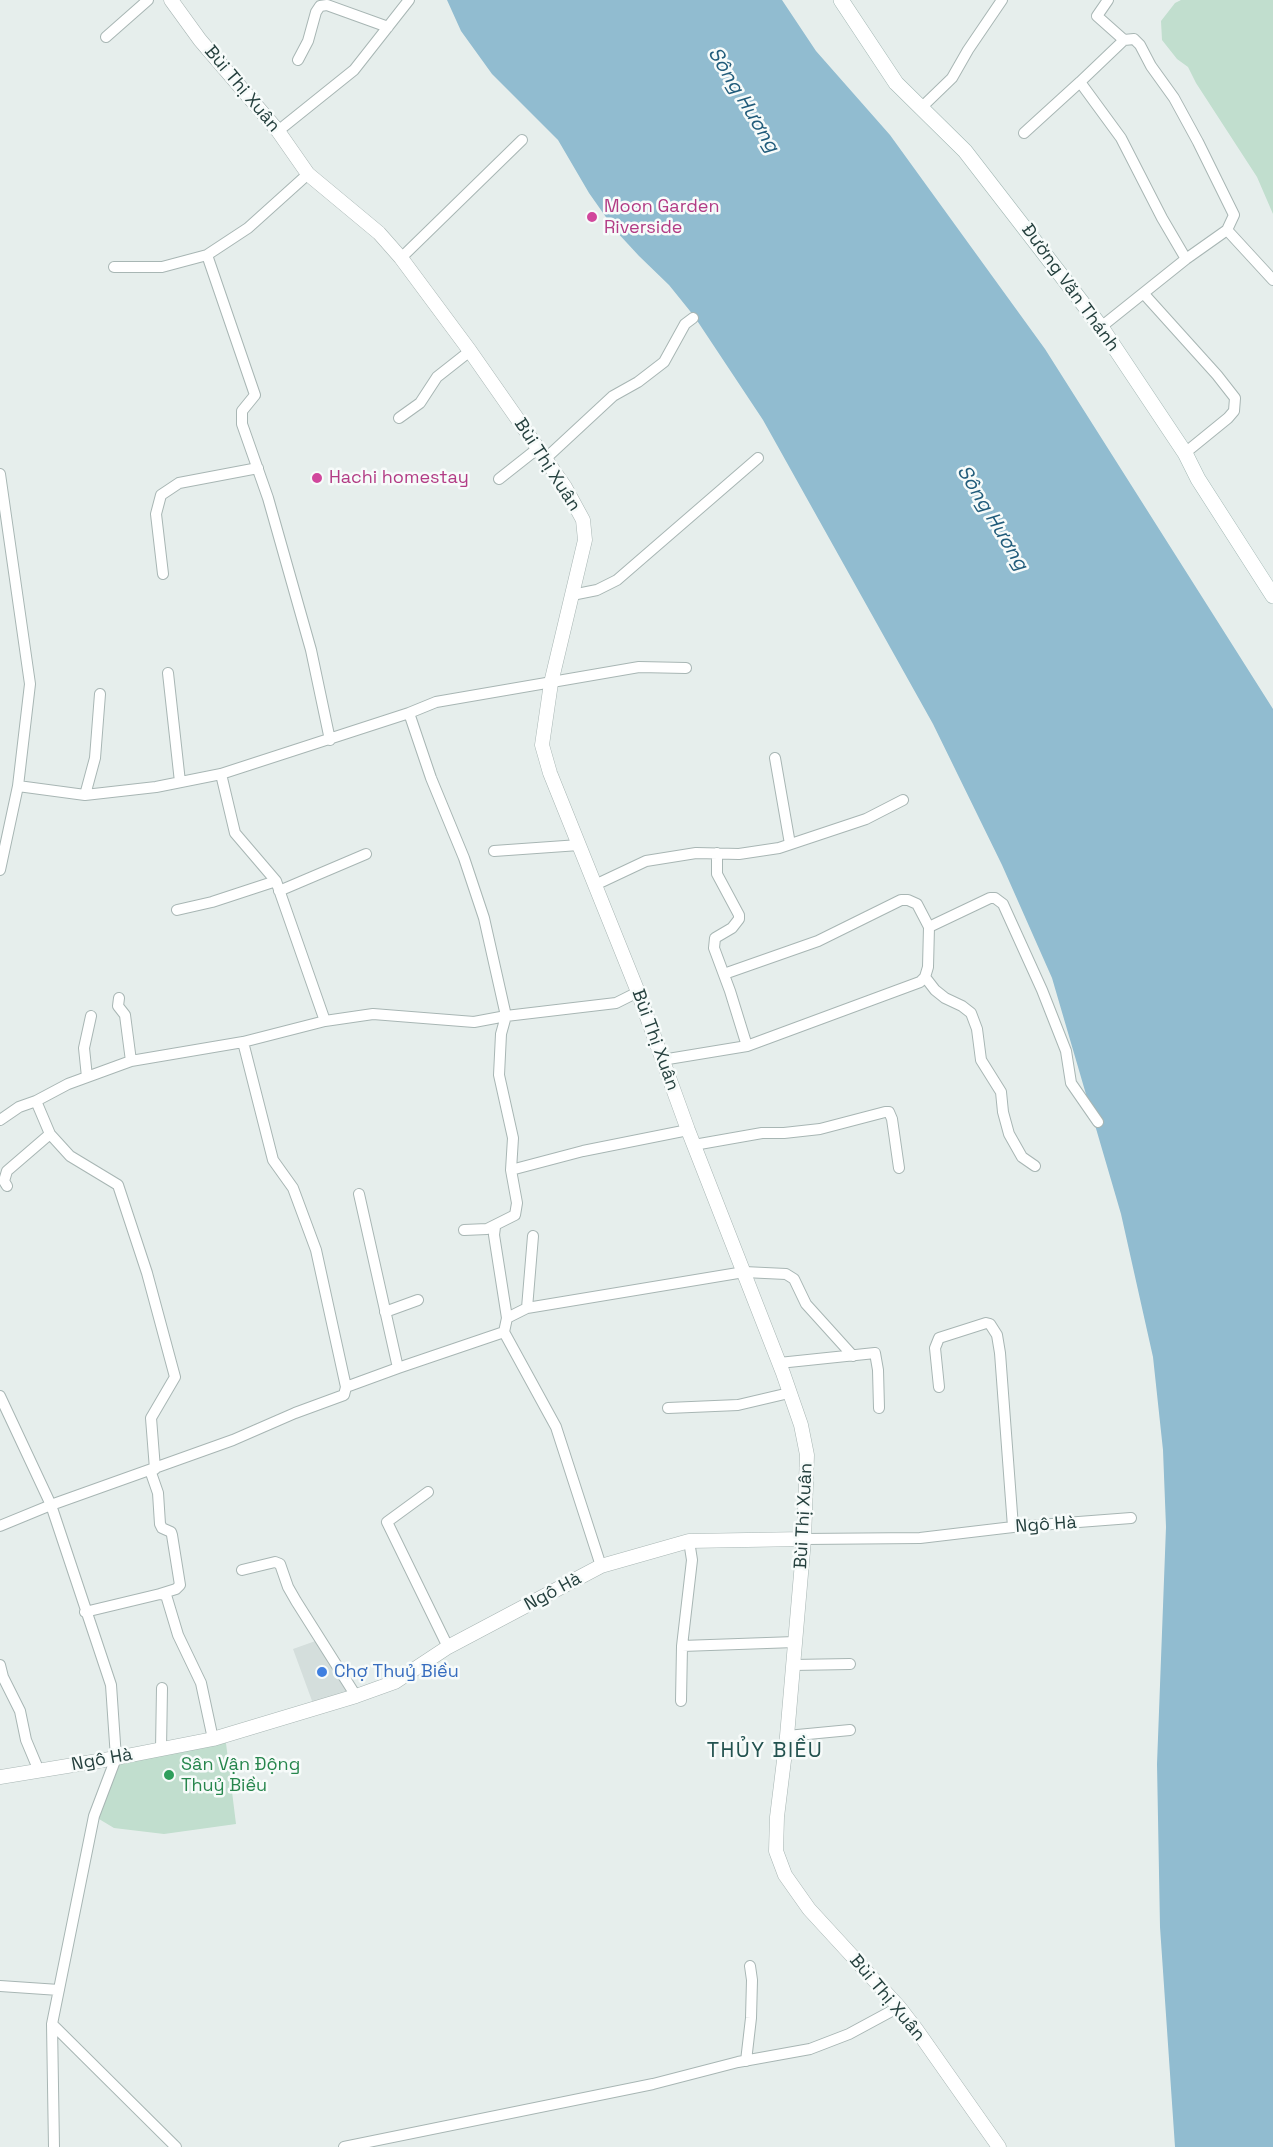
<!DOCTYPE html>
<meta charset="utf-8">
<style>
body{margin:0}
canvas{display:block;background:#e6eeec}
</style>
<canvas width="1273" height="2147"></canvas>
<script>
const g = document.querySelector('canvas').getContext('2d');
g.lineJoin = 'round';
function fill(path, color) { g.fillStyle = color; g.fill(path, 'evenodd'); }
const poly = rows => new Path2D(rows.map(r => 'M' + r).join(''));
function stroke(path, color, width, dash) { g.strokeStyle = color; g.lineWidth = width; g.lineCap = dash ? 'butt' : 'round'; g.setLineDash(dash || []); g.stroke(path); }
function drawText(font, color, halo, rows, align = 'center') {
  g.font = font + ' "Space Grotesk",sans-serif'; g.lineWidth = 5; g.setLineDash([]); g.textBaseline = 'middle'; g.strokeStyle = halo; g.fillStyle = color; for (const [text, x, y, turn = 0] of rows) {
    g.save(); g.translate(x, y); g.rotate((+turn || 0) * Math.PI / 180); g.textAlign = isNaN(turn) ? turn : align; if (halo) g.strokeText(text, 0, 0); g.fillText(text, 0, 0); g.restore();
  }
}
fill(poly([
 [321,1639,356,1696,315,1709,293,1649]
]), '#d4dedc');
fill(poly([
 [1181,0,1273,0,1273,214,1257,177,1196,83,1188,67,1177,59,1162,40,1161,21,1175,3],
 [225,1735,236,1824,164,1834,114,1828,94,1816,116,1758]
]), '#c1dece');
fill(poly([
 [447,0,782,0,816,51,890,135,1045,349,1273,709,1273,2147,1175,2147,1160,1927,1157,1764,1166,1527,1163,1450,1153,1357,1121,1214,1052,978,1002,865,933,724,763,420,694,316,669,285,639,256,615,230,589,193,558,140,492,74,461,31]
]), '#91bcd0');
const minor = poly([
 [1108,0,1097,16,1124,40,1080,82,1121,138,1162,218,1186,259],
 [106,37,148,0],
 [1124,40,1134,39,1140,45,1151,66,1174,98,1198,142,1234,215,1227,230],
 [298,60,308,41,316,12,320,6,327,5,388,27],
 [922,107,952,78,968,50,1002,0],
 [278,131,354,70,409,0],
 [1024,133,1080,82],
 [308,174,248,228,207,255,255,395,242,411,242,424,268,498,311,650,330,740],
 [401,258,522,140],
 [114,267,162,267,207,255],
 [1144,294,1217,375,1235,398,1234,411,1228,418,1185,453],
 [1101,327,1186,259,1227,230,1273,280],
 [399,418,420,403,437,377,470,351],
 [544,460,613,396,638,382,664,362,685,324,693,318],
 [0,474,30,684,18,786,0,870],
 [499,479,537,449],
 [163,574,156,514,161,495,179,483,258,468],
 [572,595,597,590,617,580,758,458],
 [168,673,180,782],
 [409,713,431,778,464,858,484,918,506,1016,501,1034,499,1075,513,1138,511,1170,517,1203,515,1215,487,1229,464,1230],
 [775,758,790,844],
 [221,774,235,833,276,881,325,1021,373,1014,474,1022,506,1016,616,1003,638,992],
 [18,786,85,795,156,787,221,774,409,713,436,702,639,667,686,668],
 [85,795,95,758,100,694],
 [494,851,579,845],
 [717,853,717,874,739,915,739,919,732,928,715,938,714,948,730,991,747,1046],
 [595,885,646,861,696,853,739,854,779,848,866,819,903,800],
 [279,891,366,854],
 [177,910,212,902,276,881],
 [929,927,990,898,995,898,1003,904,1042,990,1066,1051,1071,1083,1098,1122],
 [925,977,935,990,945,998,962,1006,971,1013,977,1029,981,1060,1001,1092,1003,1112,1009,1134,1022,1157,1035,1166],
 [119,998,118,1006,125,1015,131,1061],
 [243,1042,273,1160,293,1188,316,1250,346,1387],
 [662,1060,747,1046,920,982,925,977,928,967,929,927,917,904,908,900,901,900,818,941,724,974],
 [87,1077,84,1048,91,1016],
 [0,1120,19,1107,36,1101],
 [694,1145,762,1133,784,1133,820,1129,885,1112,889,1112,892,1119,899,1168],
 [511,1170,583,1151,688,1130],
 [7,1186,4,1181,7,1171,50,1134],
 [359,1194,398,1368],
 [495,1227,494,1235,507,1318],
 [527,1308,533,1236],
 [385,1312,418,1300],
 [504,1332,556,1427,601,1566],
 [779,1363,875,1353,878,1370,879,1408],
 [939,1387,935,1348,939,1338,986,1323,990,1324,997,1335,1000,1353,1013,1527],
 [0,1396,51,1505,111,1685,116,1758,94,1816,52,2024,176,2147],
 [668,1408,738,1405,789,1393],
 [155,1469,151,1418,175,1377,147,1273,118,1185,70,1156,50,1134,36,1101,68,1084,131,1061,243,1042,325,1021],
 [150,1470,158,1493,160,1524,162,1528,171,1532,172,1535,180,1585,176,1589,160,1594],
 [428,1492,387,1522,448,1647],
 [0,1526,51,1505,233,1440,295,1413,344,1395,346,1387,398,1368,504,1332,507,1318,527,1308,744,1272,786,1274,794,1279,806,1304,853,1356],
 [804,1539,920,1538,1013,1527,1131,1518],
 [242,1570,275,1562,280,1564,288,1587,296,1601,356,1696],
 [85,1612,160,1594,166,1595,178,1635,201,1683,213,1739],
 [682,1646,795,1642],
 [0,1665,3,1677,20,1711,26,1740,39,1771],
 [793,1665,850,1664],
 [681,1701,682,1646,692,1560,689,1541],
 [787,1736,850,1730],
 [161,1749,162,1688],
 [0,1986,59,1990],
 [52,2024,54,2147],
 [746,2061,751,2018,752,1980,750,1966],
 [344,2147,653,2084,738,2062,810,2049,849,2034,899,2007]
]);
const tertiary = poly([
 [171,0,200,40,278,131,308,174,379,233,401,258,470,351,565,487,583,520,585,540,551,683,542,745,550,773,638,992,688,1130,783,1373,801,1425,807,1455,804,1539,787,1736,777,1817,776,1851,785,1875,809,1909,899,2007,916,2029,999,2147],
 [0,1777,116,1758,213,1739,356,1696,395,1682,448,1647,601,1566,689,1541,804,1539]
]);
const secondary = poly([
 [841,0,896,83,965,151,1101,327,1185,453,1198,479,1273,596]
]);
stroke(minor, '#a8b6b4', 12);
stroke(tertiary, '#a8b6b4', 15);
stroke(secondary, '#a2b7b4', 16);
stroke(minor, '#fff', 10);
stroke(tertiary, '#fff', 14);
stroke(secondary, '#fff', 15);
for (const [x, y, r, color] of [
 [592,217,6,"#d1479c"],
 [317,478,6,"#d1479c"],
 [322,1672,6,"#3f7fe0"],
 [169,1775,6,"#2e9e5b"]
]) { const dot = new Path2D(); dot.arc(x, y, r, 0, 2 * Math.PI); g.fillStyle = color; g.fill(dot); stroke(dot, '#f7fbfa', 2); }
drawText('18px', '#25403e', '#f7fbfa', [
 ["Bùi Thị Xuân",242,89,50],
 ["Đường Văn Thánh",1070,288,54],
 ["Bùi Thị Xuân",547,465,57],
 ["Bùi Thị Xuân",655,1040,70],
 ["Bùi Thị Xuân",804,1516,-87],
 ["Ngô Hà",1046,1525,-4],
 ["Ngô Hà",553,1592,-28],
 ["Ngô Hà",102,1760,-10],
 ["Bùi Thị Xuân",887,1998,50]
]);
drawText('18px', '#b23c85', '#f7fbfa', [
 ["Moon Garden",604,207],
 ["Riverside",604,228],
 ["Hachi homestay",329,478]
], 'left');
drawText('18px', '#366cbe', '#f7fbfa', [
 ["Chợ Thuỷ Biều",334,1672]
], 'left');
drawText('18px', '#27864d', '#f7fbfa', [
 ["Sân Vận Động",181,1765],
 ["Thuỷ Biều",181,1786]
], 'left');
drawText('italic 20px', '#215c7b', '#f7fbfa', [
 ["Sông Hương",743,100,59],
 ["Sông Hương",992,518,59]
]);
g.letterSpacing = '1.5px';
drawText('21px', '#22524f', '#f7fbfa', [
 ["THỦY BIỀU",765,1751]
]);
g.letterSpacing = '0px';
</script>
